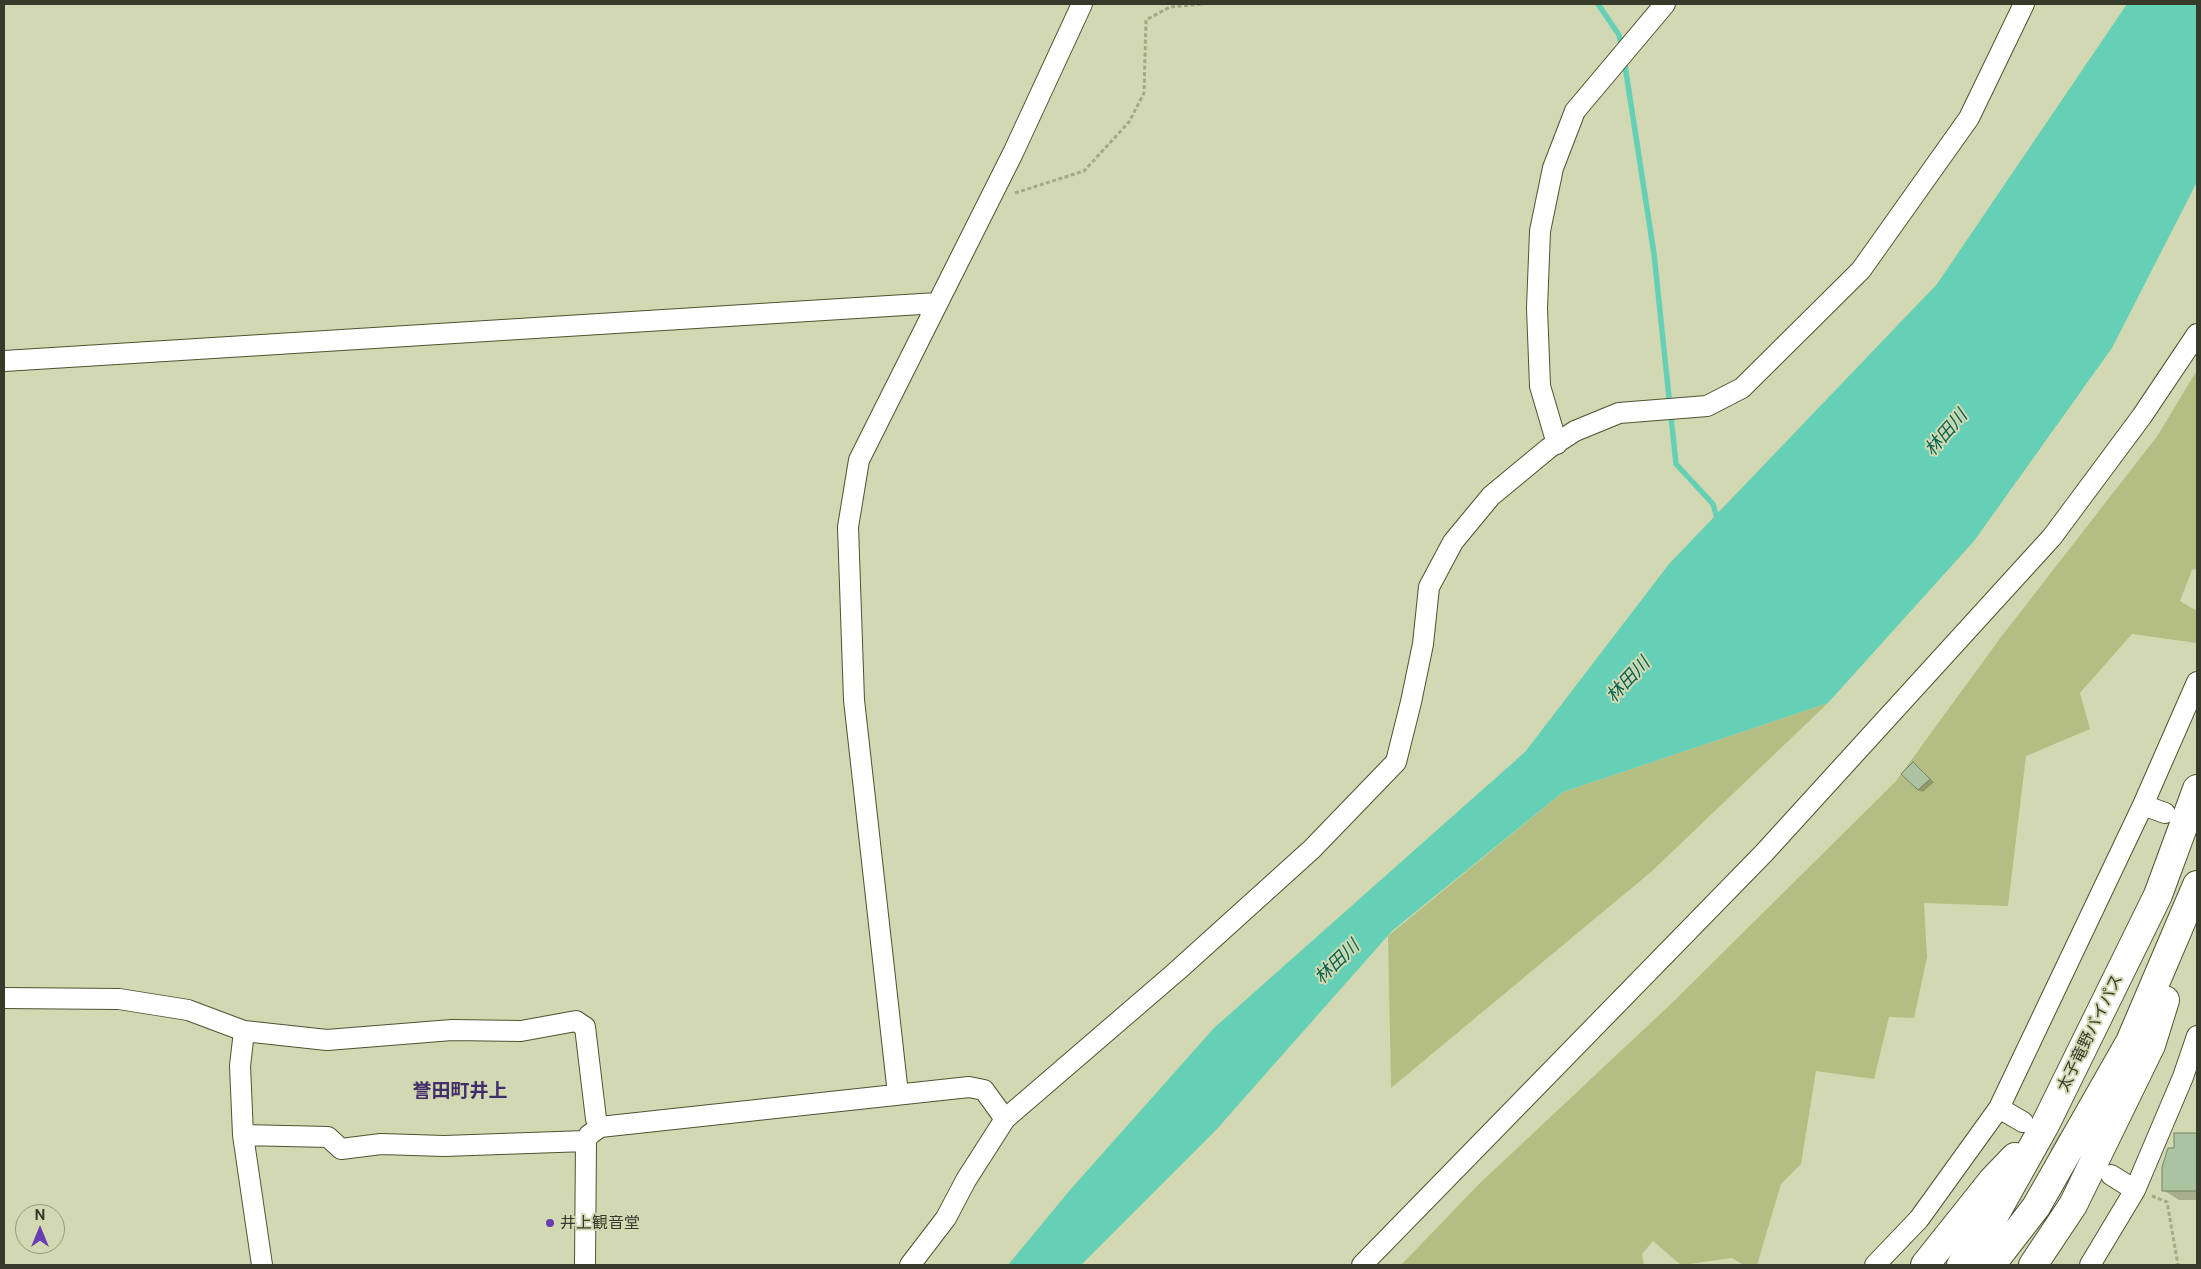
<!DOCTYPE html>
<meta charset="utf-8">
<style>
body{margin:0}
#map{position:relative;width:2201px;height:1269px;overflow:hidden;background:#d2d9b2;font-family:"Public Sans",sans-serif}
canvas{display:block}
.frame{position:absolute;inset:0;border:5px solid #373a2a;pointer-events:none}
.north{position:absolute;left:15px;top:1204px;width:50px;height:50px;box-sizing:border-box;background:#d2d9b2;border:1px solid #94997c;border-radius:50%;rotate:0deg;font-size:14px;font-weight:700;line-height:20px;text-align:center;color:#373a2a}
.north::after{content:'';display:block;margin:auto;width:18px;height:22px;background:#673cb4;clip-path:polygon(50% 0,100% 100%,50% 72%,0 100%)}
</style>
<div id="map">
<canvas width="2201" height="1269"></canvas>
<div class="frame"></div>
<div class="north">N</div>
</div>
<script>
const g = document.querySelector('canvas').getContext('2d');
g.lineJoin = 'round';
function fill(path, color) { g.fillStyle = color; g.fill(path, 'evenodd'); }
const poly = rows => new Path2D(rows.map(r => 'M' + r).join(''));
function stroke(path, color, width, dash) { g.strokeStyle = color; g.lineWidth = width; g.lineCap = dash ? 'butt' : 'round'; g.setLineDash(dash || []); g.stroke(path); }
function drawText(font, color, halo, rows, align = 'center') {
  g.font = font + ' "Public Sans","Noto Sans JP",sans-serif'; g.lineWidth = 4; g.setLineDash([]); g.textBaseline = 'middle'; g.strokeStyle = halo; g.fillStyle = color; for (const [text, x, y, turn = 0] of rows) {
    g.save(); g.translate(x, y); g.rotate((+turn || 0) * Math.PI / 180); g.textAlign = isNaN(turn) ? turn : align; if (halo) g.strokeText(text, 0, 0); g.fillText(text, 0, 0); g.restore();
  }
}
fill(poly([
 [2197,370,2197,569,2192,570,2180,601,2197,611,2197,643,2132,634,2080,693,2090,729,2026,756,2008,906,1924,903,1927,957,1914,1018,1889,1017,1874,1079,1816,1071,1801,1164,1781,1184,1757,1265,1744,1265,1732,1258,1681,1265,1653,1241,1642,1254,1644,1265,1401,1265,1479,1184,1674,1001,1896,781,2001,637,2158,435],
 [1828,703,1651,872,1391,1088,1388,936,1563,792]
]), '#b5be82');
fill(poly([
 [2127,4,2197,4,2197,182,2112,348,1974,541,1828,703,1563,792,1392,931,1216,1130,1081,1265,1008,1265,1070,1190,1214,1028,1525,752,1669,564,1937,284]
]), '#66d0b6');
fill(poly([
 [1913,763,1934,782,1923,792,1918,790],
 [2196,1134,2197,1200,2179,1200,2163,1190,2175,1149]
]), '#0003');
stroke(poly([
 [1598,4,1619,35,1622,48],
 [1624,59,1654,254,1676,464,1713,504,1718,521]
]), '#66d0b6', 5.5);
const building = poly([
 [1913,762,1930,779,1918,790,1901,774,1913,762],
 [2174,1133,2197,1133,2197,1191,2162,1191,2162,1167,2168,1148,2174,1148,2174,1133]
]);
fill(building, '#acc3a1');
stroke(building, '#718667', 1);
stroke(poly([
 [2029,1126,2105,1171]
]), '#b3b997', 20, [20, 10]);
const minor = poly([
 [4,361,937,303],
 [1557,444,1540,386,1537,308,1540,231,1553,168,1575,111,1665,4],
 [2143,805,2165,813],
 [4,998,119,999,188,1010,244,1031,327,1040,452,1030,521,1031,576,1021,585,1027,596,1119,600,1127],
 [244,1031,240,1066,243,1135,262,1265],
 [898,1094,854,700,848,527,859,460,1013,153,1082,4],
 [1999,1108,2023,1122],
 [243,1135,328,1137,341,1149,381,1144,444,1146,586,1141],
 [2111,1175,2135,1190],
 [585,1265,586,1141,589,1135,600,1127,969,1087,984,1090,1005,1119],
 [910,1265,946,1218,966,1180,1005,1119,1177,971,1312,849,1396,762,1411,702,1423,644,1429,587,1453,542,1491,496,1549,448,1575,431,1619,413,1707,406,1742,388,1861,270,1969,118,2024,4],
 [1362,1265,1764,853,2052,537,2142,416,2197,334],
 [1875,1265,1919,1219,1999,1108,2143,805,2197,682],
 [2090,1265,2135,1190,2183,1077,2197,1036]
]);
const trunk = poly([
 [1925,1265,1992,1181,2015,1157],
 [1961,1265,1984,1234,2045,1125,2158,895,2197,789],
 [1991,1265,2036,1207,2130,1042,2197,885],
 [2033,1265,2073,1205,2151,1045,2165,1000]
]);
stroke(minor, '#4e5331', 22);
stroke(trunk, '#4e5331', 30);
stroke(poly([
 [1015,193,1084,171,1129,122,1144,93,1146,20,1170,7,1204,4],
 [2152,1196,2167,1202,2178,1265]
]), '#a2a888', 3, [4, 2.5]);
stroke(minor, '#fff', 20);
stroke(trunk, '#fff', 28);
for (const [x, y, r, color] of [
 [550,1223,5,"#673cb4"]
]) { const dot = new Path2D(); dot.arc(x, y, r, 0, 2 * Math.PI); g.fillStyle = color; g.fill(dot); stroke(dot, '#d2d9b2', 2); }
drawText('16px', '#373a2a', '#d2d9b2', [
 ["太子竜野バイパス",2090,1033,-64]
]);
drawText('16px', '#373a2a', '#d2d9b2', [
 ["井上観音堂",560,1223]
], 'left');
drawText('italic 18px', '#066251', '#d2d9b2', [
 ["林田川",1946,433,-49],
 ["林田川",1628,680,-47],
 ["林田川",1337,962,-44]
]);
drawText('bold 19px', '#402d69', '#d2d9b2', [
 ["誉田町井上",460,1091]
]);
</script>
